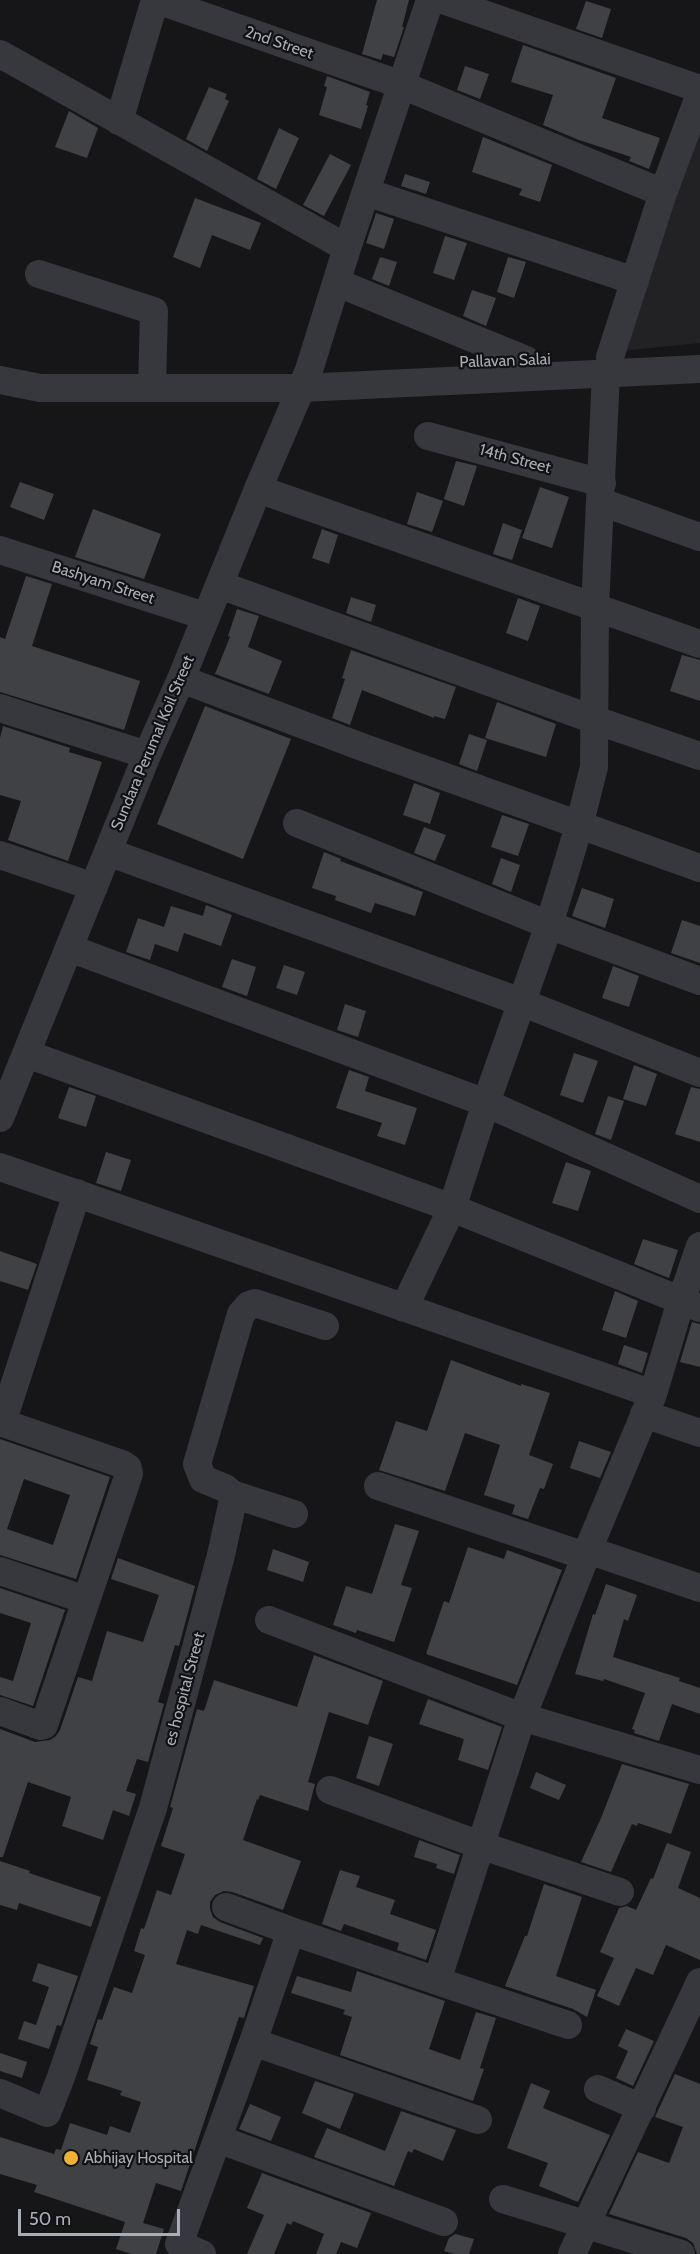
<!DOCTYPE html>
<style>
body{margin:0}
#map{position:relative;width:700px;height:2254px;overflow:hidden;background:#161618;font-family:Cabin,sans-serif}
canvas{display:block}
.scale{position:absolute;left:18px;top:2209px;width:162px;height:27px;box-sizing:border-box;border:3px solid #a8adb8;border-top:0;padding-left:8px;font-size:18px;line-height:21px;white-space:nowrap;color:#a8adb8;-webkit-text-stroke:4px #111113;paint-order:stroke}
</style>
<div id="map">
<canvas width="700" height="2254"></canvas>
<div class="scale">50 m</div>
</div>
<script>
const g = document.querySelector('canvas').getContext('2d');
g.lineJoin = 'round';
function fill(path, color) { g.fillStyle = color; g.fill(path, 'evenodd'); }
const poly = rows => new Path2D(rows.map(r => 'M' + r).join(''));
function stroke(path, color, width, dash) { g.strokeStyle = color; g.lineWidth = width; g.lineCap = dash ? 'butt' : 'round'; g.setLineDash(dash || []); g.stroke(path); }
function drawText(font, color, halo, rows, align = 'center') {
  g.font = font + ' Cabin,sans-serif'; g.lineWidth = 4.5; g.setLineDash([]); g.textBaseline = 'middle'; g.strokeStyle = halo; g.fillStyle = color; for (const [text, x, y, turn = 0] of rows) {
    g.save(); g.translate(x, y); g.rotate((+turn || 0) * Math.PI / 180); g.textAlign = isNaN(turn) ? turn : align; if (halo) g.strokeText(text, 0, 0); g.fillText(text, 0, 0); g.restore();
  }
}
fill(poly([
 [700,118,700,343,620,351]
]), '#222225');
fill(poly([
 [377,0,409,0,402,27,404,27,394,57,383,54,381,60,362,54],
 [586,1,611,9,602,38,576,29],
 [523,45,616,78,602,118,660,138,649,169,629,161,631,157,579,140,543,125,553,95,511,82],
 [465,66,489,74,480,99,457,90],
 [327,76,370,92,366,105,368,106,361,129,319,115,327,87,324,86],
 [209,87,227,94,225,99,229,101,207,151,186,139],
 [69,111,98,128,87,158,55,147],
 [279,128,299,138,276,189,257,179],
 [483,137,552,165,540,202,519,195,522,189,472,172],
 [330,154,351,165,324,216,303,205],
 [405,174,430,182,426,194,401,186],
 [195,198,261,223,250,250,212,235,200,268,173,257],
 [376,213,394,219,384,249,366,243],
 [445,236,467,243,454,280,433,273],
 [380,257,397,262,389,286,372,279],
 [508,257,526,262,514,298,497,292],
 [472,290,496,298,486,326,463,316],
 [456,461,477,466,464,506,444,499],
 [20,482,54,494,44,520,10,507],
 [540,487,569,497,552,548,522,538],
 [417,492,443,501,432,532,407,524],
 [93,509,161,534,144,579,75,557],
 [503,523,522,530,512,560,493,554],
 [322,529,338,535,329,564,312,558],
 [26,576,52,584,32,646,140,681,124,730,0,692,0,637,5,639],
 [351,597,376,605,371,622,346,613],
 [518,598,540,606,528,641,506,633],
 [237,609,259,616,248,647,282,661,269,694,215,674,230,637,228,636],
 [351,650,456,687,445,719,434,716,434,718,362,690,350,725,332,718,345,679,342,678],
 [682,655,700,660,700,701,670,691],
 [497,702,556,724,546,757,485,738],
 [205,706,291,739,243,859,157,824],
 [3,726,70,748,69,752,102,762,68,861,8,840,21,801,0,795,0,738],
 [469,734,487,740,477,771,459,764],
 [414,783,440,793,430,824,403,815],
 [502,815,529,824,518,856,491,847],
 [424,827,446,835,435,861,414,853],
 [324,852,341,859,340,861,423,892,415,916,375,903,371,913,335,900,336,896,312,888],
 [501,858,520,865,511,892,492,884],
 [582,888,614,899,605,928,572,916],
 [206,905,232,915,221,946,184,933,178,952,155,944,150,960,126,952,138,918,164,927,171,906,203,916],
 [682,920,700,926,700,963,671,953],
 [232,959,256,967,247,996,222,987],
 [284,965,305,972,297,995,276,988],
 [613,966,639,976,629,1007,602,998],
 [345,1004,366,1011,358,1037,337,1030],
 [574,1053,598,1061,583,1103,560,1095],
 [634,1065,657,1074,646,1106,623,1099],
 [349,1070,369,1077,365,1091,417,1108,405,1145,377,1136,382,1123,336,1108],
 [69,1087,96,1096,86,1127,58,1118],
 [691,1087,700,1089,700,1142,675,1134],
 [608,1096,624,1101,611,1140,595,1134],
 [106,1152,131,1160,121,1191,96,1183],
 [566,1162,591,1171,578,1211,552,1203],
 [643,1239,678,1250,669,1278,634,1264],
 [0,1251,37,1264,28,1290,0,1281],
 [615,1291,638,1301,626,1338,602,1330],
 [692,1322,700,1324,700,1367,680,1362],
 [624,1345,648,1353,642,1373,618,1364],
 [451,1360,521,1386,521,1384,550,1393,529,1455,553,1464,544,1489,540,1488,528,1519,512,1514,515,1505,484,1495,500,1445,465,1433,445,1491,379,1470,396,1421,427,1431],
 [0,1439,110,1477,76,1579,0,1555],
 [24,1479,70,1495,53,1545,7,1529],
 [579,1441,611,1452,600,1478,570,1468],
 [395,1524,419,1531,401,1585,412,1588,394,1642,357,1630,356,1633,333,1625,346,1586,372,1594],
 [468,1547,504,1559,507,1550,562,1570,517,1685,426,1654,444,1601,449,1603],
 [273,1549,309,1562,303,1582,267,1570],
 [118,1558,195,1586,179,1646,175,1645,158,1702,164,1704,148,1762,137,1759,126,1791,136,1794,129,1816,113,1810,103,1840,62,1826,71,1797,28,1782,3,1857,0,1857,0,1729,35,1742,50,1740,56,1736,60,1730,78,1677,92,1681,107,1631,143,1642,159,1595,111,1579],
 [606,1584,637,1595,628,1621,624,1619,613,1657,680,1678,679,1681,700,1688,700,1714,672,1704,659,1741,634,1733,635,1730,632,1729,645,1693,604,1679,603,1681,575,1674,593,1614,595,1615],
 [0,1588,65,1610,33,1706,0,1695,0,1677,13,1681,31,1623,0,1613],
 [314,1655,383,1681,368,1725,329,1712,308,1782,315,1784,308,1811,260,1795,258,1800,257,1799,243,1840,301,1861,283,1910,232,1892,224,1891,215,1895,210,1902,210,1909,213,1917,220,1922,263,1938,260,1945,201,1925,198,1934,187,1930,176,1964,254,1986,244,2018,239,2017,181,2191,156,2183,143,2223,164,2229,156,2254,131,2254,116,2249,125,2222,34,2192,37,2185,0,2174,0,2137,54,2154,56,2149,61,2150,70,2123,107,2135,110,2126,130,2133,141,2102,120,2095,122,2091,87,2080,98,2047,90,2044,98,2019,102,2020,114,1987,132,1993,145,1955,134,1951,141,1928,144,1929,157,1890,171,1895,185,1854,161,1846,173,1808,170,1807,197,1709,204,1711,214,1680,297,1707],
 [428,1699,502,1727,488,1770,458,1760,464,1739,419,1724],
 [369,1736,393,1744,379,1786,356,1778],
 [622,1764,689,1784,671,1834,638,1823,637,1826,632,1824,611,1872,581,1862,601,1818],
 [536,1772,566,1785,559,1800,530,1788],
 [419,1840,460,1855,454,1874,436,1868,437,1864,414,1857],
 [667,1843,691,1852,678,1888,700,1898,700,1960,666,1945,653,1975,636,1968,619,2006,597,1996,614,1958,600,1952,619,1908,627,1906,636,1910,651,1878,653,1879],
 [0,1861,30,1871,29,1873,101,1897,91,1927,19,1903,17,1910,0,1905],
 [340,1870,360,1876,356,1887,395,1900,390,1914,436,1930,426,1960,397,1950,399,1943,344,1924,341,1931,322,1924],
 [544,1884,582,1897,556,1976,596,1990,587,2017,573,2009,505,1986,525,1936,527,1936],
 [38,1963,78,1976,61,2026,57,2025,49,2049,18,2039,24,2021,36,2025,49,1987,32,1981],
 [357,1971,445,2001,429,2049,460,2060,476,2012,496,2018,480,2068,484,2069,473,2101,340,2055,352,2017,343,2014,345,2010,291,1993,297,1976,351,1992],
 [626,2029,654,2041,633,2086,616,2078,628,2051,618,2046],
 [0,2053,27,2062,22,2078,0,2071],
 [675,2074,700,2084,700,2254,697,2254,693,2243,686,2238,609,2214,638,2152,669,2163,683,2127,655,2117],
 [315,2081,354,2094,340,2129,302,2113],
 [531,2083,550,2091,543,2108,610,2135,578,2202,539,2186,548,2163,507,2148],
 [250,2104,281,2117,271,2141,239,2129],
 [401,2111,456,2130,443,2161,414,2149,412,2153,408,2151,394,2186,314,2157,327,2128,385,2151],
 [262,2173,371,2213,357,2248,341,2242,336,2254,316,2254,324,2234,293,2221,291,2225,287,2223,274,2254,247,2254,264,2215,247,2208],
 [455,2234,474,2239,469,2254,454,2254,444,2251,449,2238]
]), '#404145');
stroke(poly([
 [157,0,402,85,663,193],
 [443,0,700,89],
 [0,54,347,248],
 [119,121,155,0],
 [366,192,635,281],
 [39,274,154,311,152,388],
 [338,283,526,360],
 [610,357,663,193,700,94],
 [0,380,40,388,302,388,700,369],
 [428,436,602,483],
 [258,489,700,644],
 [601,502,700,537],
 [0,550,205,616],
 [220,585,595,720,700,756],
 [181,679,362,747,700,868],
 [0,708,147,755],
 [297,823,549,925,700,981],
 [108,852,521,1002,700,1073],
 [0,855,94,887],
 [69,948,486,1103,700,1199],
 [27,1054,452,1208,700,1308],
 [0,1118,147,755,181,679,258,489,309,370,347,248,430,0],
 [0,1167,653,1394],
 [404,1308,452,1208,486,1103,549,925,579,826,594,767,595,607,606,374],
 [644,1414,700,1433],
 [0,1422,122,1464,128,1468,129,1474,44,1725,41,1726,0,1711],
 [2,1423,77,1193],
 [378,1486,585,1556],
 [232,1494,294,1514],
 [588,1550,700,1588],
 [0,1571,86,1600],
 [269,1620,522,1717,700,1770],
 [330,1790,480,1845,620,1892],
 [226,1907,291,1931],
 [437,1981,568,2025],
 [253,2042,478,2120],
 [598,2089,642,2108],
 [0,2093,47,2113,61,2077,153,1808,221,1555,233,1500,232,1494,225,1488,203,1479,197,1464,241,1314,249,1305,255,1303,325,1326],
 [218,2139,444,2222],
 [503,2199,681,2254],
 [202,2254,179,2244,253,2042,291,1931,437,1981,522,1717,588,1550,653,1394,681,1301,700,1246],
 [572,2254,700,1982]
]), '#37383d', 28);
for (const [x, y, r, color] of [
 [71,2158,8,"#f2b134"]
]) { const dot = new Path2D(); dot.arc(x, y, r, 0, 2 * Math.PI); g.fillStyle = color; g.fill(dot); stroke(dot, '#111113', 2); }
drawText('16px', '#a8adb8', '#111113', [
 ["2nd Street",279,43,19],
 ["Pallavan Salai",505,361,-2],
 ["14th Street",515,459,15],
 ["Bashyam Street",103,583,18],
 ["Sundara Perumal Koil Street",153,743,-67],
 ["es hospital Street",185,1689,-75]
]);
drawText('16px', '#a8adb8', '#111113', [
 ["Abhijay Hospital",84,2158]
], 'left');
</script>
